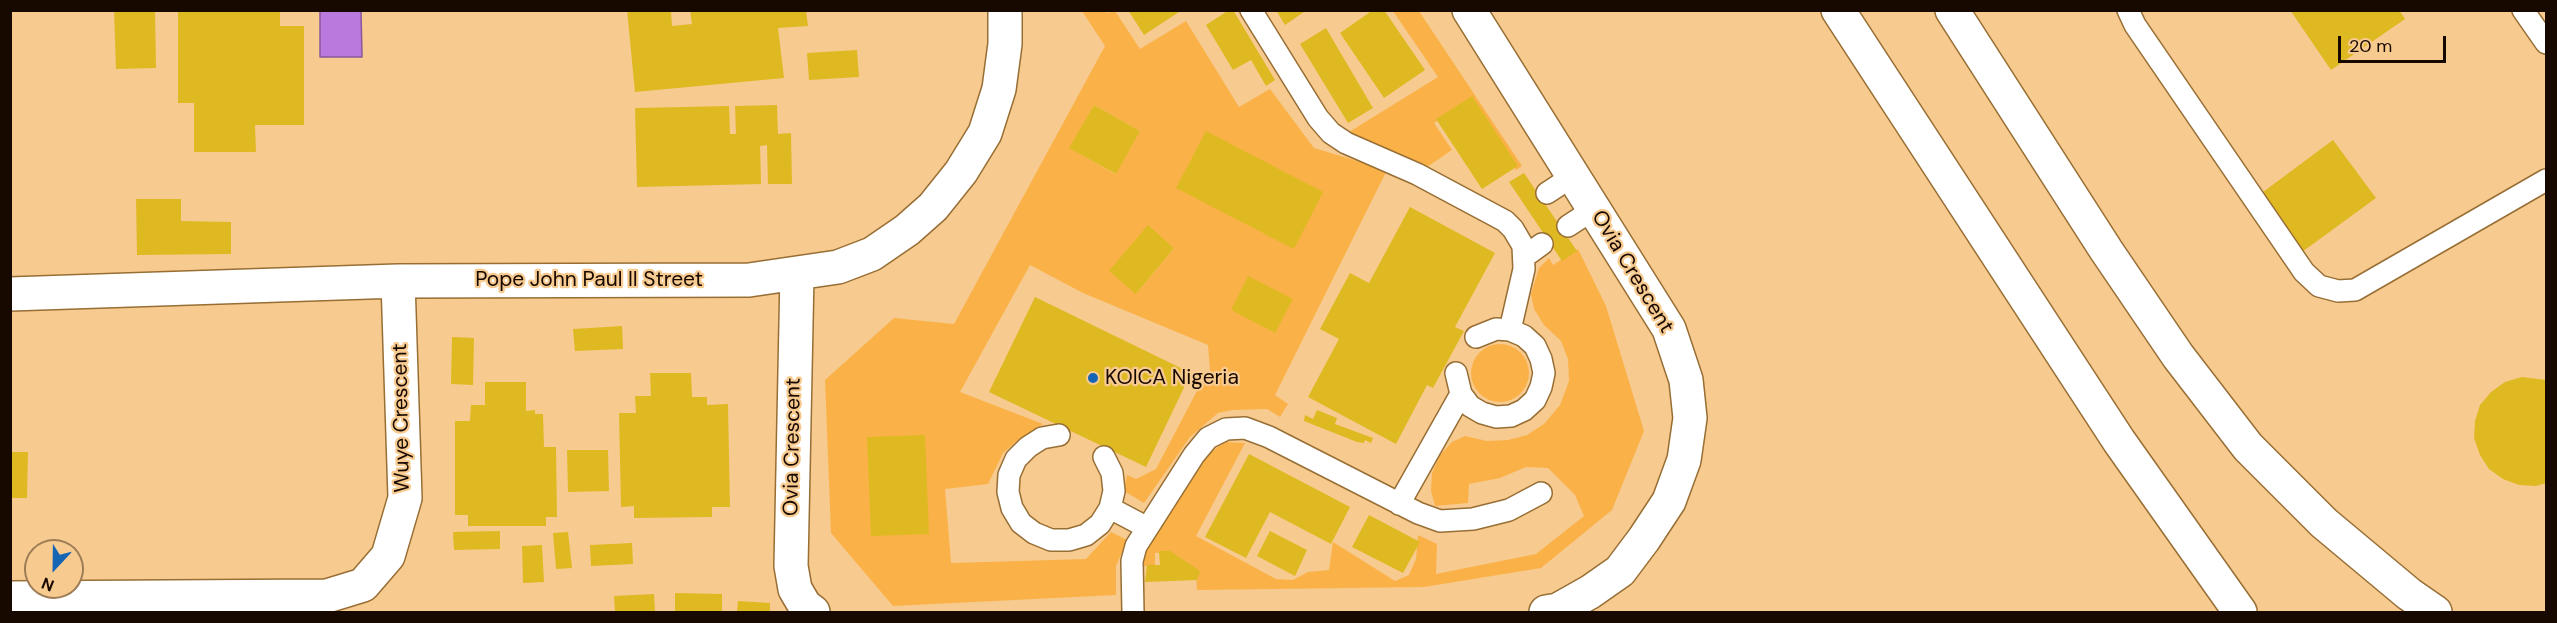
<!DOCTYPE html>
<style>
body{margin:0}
#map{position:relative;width:2557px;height:623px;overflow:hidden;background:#f7ca8f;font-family:"DM Sans",sans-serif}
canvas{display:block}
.frame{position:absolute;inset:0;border:12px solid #170800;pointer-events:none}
.north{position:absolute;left:24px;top:539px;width:60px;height:60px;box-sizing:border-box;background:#f7ca8f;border:2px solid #9d7c56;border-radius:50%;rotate:202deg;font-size:16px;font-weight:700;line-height:24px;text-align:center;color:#170800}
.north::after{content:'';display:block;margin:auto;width:21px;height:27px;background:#1665b4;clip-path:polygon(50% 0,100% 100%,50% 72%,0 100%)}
.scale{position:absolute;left:2338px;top:36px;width:108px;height:27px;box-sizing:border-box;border:3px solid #170800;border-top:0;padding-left:8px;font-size:18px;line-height:21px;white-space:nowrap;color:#170800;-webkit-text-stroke:4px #f7ca8f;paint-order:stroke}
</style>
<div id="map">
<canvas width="2557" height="623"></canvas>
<div class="frame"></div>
<div class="north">N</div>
<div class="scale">20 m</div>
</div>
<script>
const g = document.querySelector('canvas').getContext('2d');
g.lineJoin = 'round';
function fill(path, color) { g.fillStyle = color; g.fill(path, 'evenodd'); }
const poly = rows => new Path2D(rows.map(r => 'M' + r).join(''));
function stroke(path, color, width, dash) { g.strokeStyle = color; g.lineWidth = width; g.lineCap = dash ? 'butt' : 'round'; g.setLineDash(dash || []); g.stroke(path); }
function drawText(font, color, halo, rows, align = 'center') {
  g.font = font + ' "DM Sans",sans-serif'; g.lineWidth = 4.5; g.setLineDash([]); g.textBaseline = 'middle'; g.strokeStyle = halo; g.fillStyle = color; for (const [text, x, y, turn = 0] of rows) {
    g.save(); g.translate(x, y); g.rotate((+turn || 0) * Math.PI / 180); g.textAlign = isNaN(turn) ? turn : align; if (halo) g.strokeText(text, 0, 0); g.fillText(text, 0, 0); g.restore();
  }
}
fill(poly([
 [1082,11,1106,11,1107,13,1115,11,1140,49,1186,21,1239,107,1270,89,1314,148,1387,170,1275,395,1288,404,1280,417,1267,409,1232,410,1218,413,1190,437,1144,503,1124,491,1127,475,1136,479,1156,469,1199,387,1210,372,1208,345,1083,293,1030,265,960,392,1043,424,1019,439,1003,453,988,484,945,489,951,563,1086,559,1111,532,1127,540,1116,566,1116,595,893,606,831,533,825,380,894,318,954,324,1105,46],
 [1094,105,1140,131,1115,174,1070,148],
 [1148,226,1174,248,1136,294],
 [1393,11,1419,11,1522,166,1516,170,1470,100,1434,123,1452,150,1427,167,1349,132,1438,77],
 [1578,249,1606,306,1644,431,1612,510,1541,568,1424,587,1197,590,1196,572,1166,552,1155,553,1155,566,1143,566,1144,548,1205,456,1225,442,1245,443,1196,536,1276,579,1293,580,1308,572,1329,570,1333,542,1395,581,1409,575,1416,559,1418,535,1437,544,1436,574,1536,554,1584,516,1575,495,1548,468,1526,467,1500,478,1469,484,1468,503,1435,506,1431,491,1432,473,1440,455,1452,442,1465,436,1487,441,1508,440,1527,435,1544,424,1560,405,1569,381,1568,359,1561,341,1544,325,1534,309,1531,294,1539,268,1549,258,1553,265],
 '1471 373a29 29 0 1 1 58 0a29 29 0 1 1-58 0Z'
]), '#fab248');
const water = poly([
 [320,11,361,11,362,57,320,57,320,11]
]);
fill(water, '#ba79dc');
stroke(water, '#89579a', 1.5);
fill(poly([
 [114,10,155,10,156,68,116,69],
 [178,10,280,10,280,26,304,26,304,125,255,125,256,152,194,152,194,103,178,103],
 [627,10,671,10,672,26,692,24,690,10,806,10,808,26,778,28,784,78,635,92],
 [1128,10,1182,10,1144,35],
 [1229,10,1233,10,1275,80,1266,86,1251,60,1233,70,1206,25],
 [1276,10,1307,10,1285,25],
 [1373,10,1384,10,1425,70,1384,98,1340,33],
 [2290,10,2399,10,2405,19,2331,70],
 [1326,28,1373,108,1348,123,1300,44],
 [857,50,859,77,809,80,807,53],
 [1472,96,1518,166,1482,189,1436,119],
 [777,105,778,134,791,133,792,184,768,184,767,145,760,146,761,184,637,187,635,108,729,106,730,134,736,134,735,106],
 [1094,105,1140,131,1116,174,1069,148],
 [1206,131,1323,192,1294,249,1176,188],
 [2333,140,2376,198,2302,252,2259,195],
 [1524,173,1577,251,1562,261,1509,182],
 [136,199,181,199,181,221,231,222,231,254,137,255],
 [1410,207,1495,253,1455,327,1464,331,1433,388,1427,385,1396,444,1308,397,1339,339,1320,329,1350,273,1369,283],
 [1148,225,1174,248,1136,294,1109,271],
 [1248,276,1293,299,1275,333,1231,310],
 [1035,297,1191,373,1146,467,989,392],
 [622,326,623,349,575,351,573,329],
 [452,337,474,338,473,385,451,384],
 [650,373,691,373,692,397,707,397,707,405,728,404,730,507,712,507,712,517,634,518,634,506,621,507,619,413,636,413,635,396,651,396],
 [2522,377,2546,380,2546,483,2536,486,2519,485,2503,479,2489,469,2480,455,2474,438,2475,421,2480,405,2491,392,2505,382],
 [485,382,526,382,526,411,535,410,535,414,543,414,544,447,556,447,557,517,546,517,546,526,468,526,468,515,455,515,455,421,470,421,471,405,485,405],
 [1317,410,1337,418,1335,424,1373,438,1371,443,1365,440,1364,443,1357,442,1304,421,1305,415,1313,419],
 [925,435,929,534,871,536,867,437],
 [567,450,608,450,609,491,568,492],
 [10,452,28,452,27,498,10,498],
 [1249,454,1350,507,1331,544,1270,512,1246,558,1205,537],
 [1369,515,1420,542,1403,573,1352,547],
 [500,531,500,549,454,550,453,532],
 [1270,531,1307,550,1295,576,1257,556],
 [568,532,572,568,556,569,553,533],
 [632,543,633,564,591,566,590,545],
 [542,545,544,582,523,583,522,546],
 [1159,551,1170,551,1200,571,1197,580,1145,582,1147,565,1160,565],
 [675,593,722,594,722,612,675,612],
 [654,594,655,612,615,612,614,596],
 [738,601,770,603,770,612,737,612]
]), '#dfb922');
const lane = poly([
 [1251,10,1318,118,1331,133,1346,143,1417,174,1505,221,1513,229,1523,246,1524,269,1510,330],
 [2128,10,2135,25,2304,272,2319,286,2338,291,2355,290,2546,180],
 [2523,10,2546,43],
 [1547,193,1573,176],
 [1568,226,1594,209],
 [1524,257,1542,244],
 [1456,373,1461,394,1470,406,1482,413,1496,417,1511,416,1524,410,1535,400,1541,387,1544,373,1541,359,1535,346,1524,336,1510,330,1496,329,1476,337],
 [1059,435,1042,438,1028,447,1016,459,1009,475,1008,492,1012,508,1021,523,1034,533,1051,540,1069,540,1086,535,1100,524,1110,508,1114,491,1112,473,1104,457],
 [1399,504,1461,394],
 [1110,508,1146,527],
 [1133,612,1132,561,1136,546,1194,455,1208,438,1226,429,1245,428,1269,437,1418,513,1440,521,1473,519,1509,510,1541,493]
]);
const street = poly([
 [1469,10,1669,329,1686,380,1690,418,1684,460,1669,501,1644,539,1620,571,1590,592,1558,610,1546,612],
 [797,274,791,566,795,589,805,606,813,612],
 [10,294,398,281,749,280,838,267,872,254,907,230,933,207,961,172,985,133,999,89,1005,44,1005,10],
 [10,598,327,596,363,585,388,556,405,498,398,281]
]);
const secondary = poly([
 [1838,10,2119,441,2240,612],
 [1952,10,2106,250,2178,356,2248,447,2324,523,2409,594,2435,612]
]);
stroke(lane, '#976e34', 24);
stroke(street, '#976e34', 36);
stroke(secondary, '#976e34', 36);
stroke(lane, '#fff', 21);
stroke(street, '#fff', 33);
stroke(secondary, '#fff', 33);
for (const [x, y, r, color] of [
 [1093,378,6,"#1665b4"]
]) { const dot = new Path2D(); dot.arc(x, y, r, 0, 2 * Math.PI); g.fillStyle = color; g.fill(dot); stroke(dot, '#f7ca8f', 2); }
drawText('21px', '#170800', '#f7ca8f', [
 ["Ovia Crescent",1632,272,59],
 ["Pope John Paul II Street",589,280],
 ["Wuye Crescent",402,418,-91],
 ["Ovia Crescent",793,447,-89]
]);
drawText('21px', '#170800', '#f7ca8f', [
 ["KOICA Nigeria",1105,378]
], 'left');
</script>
